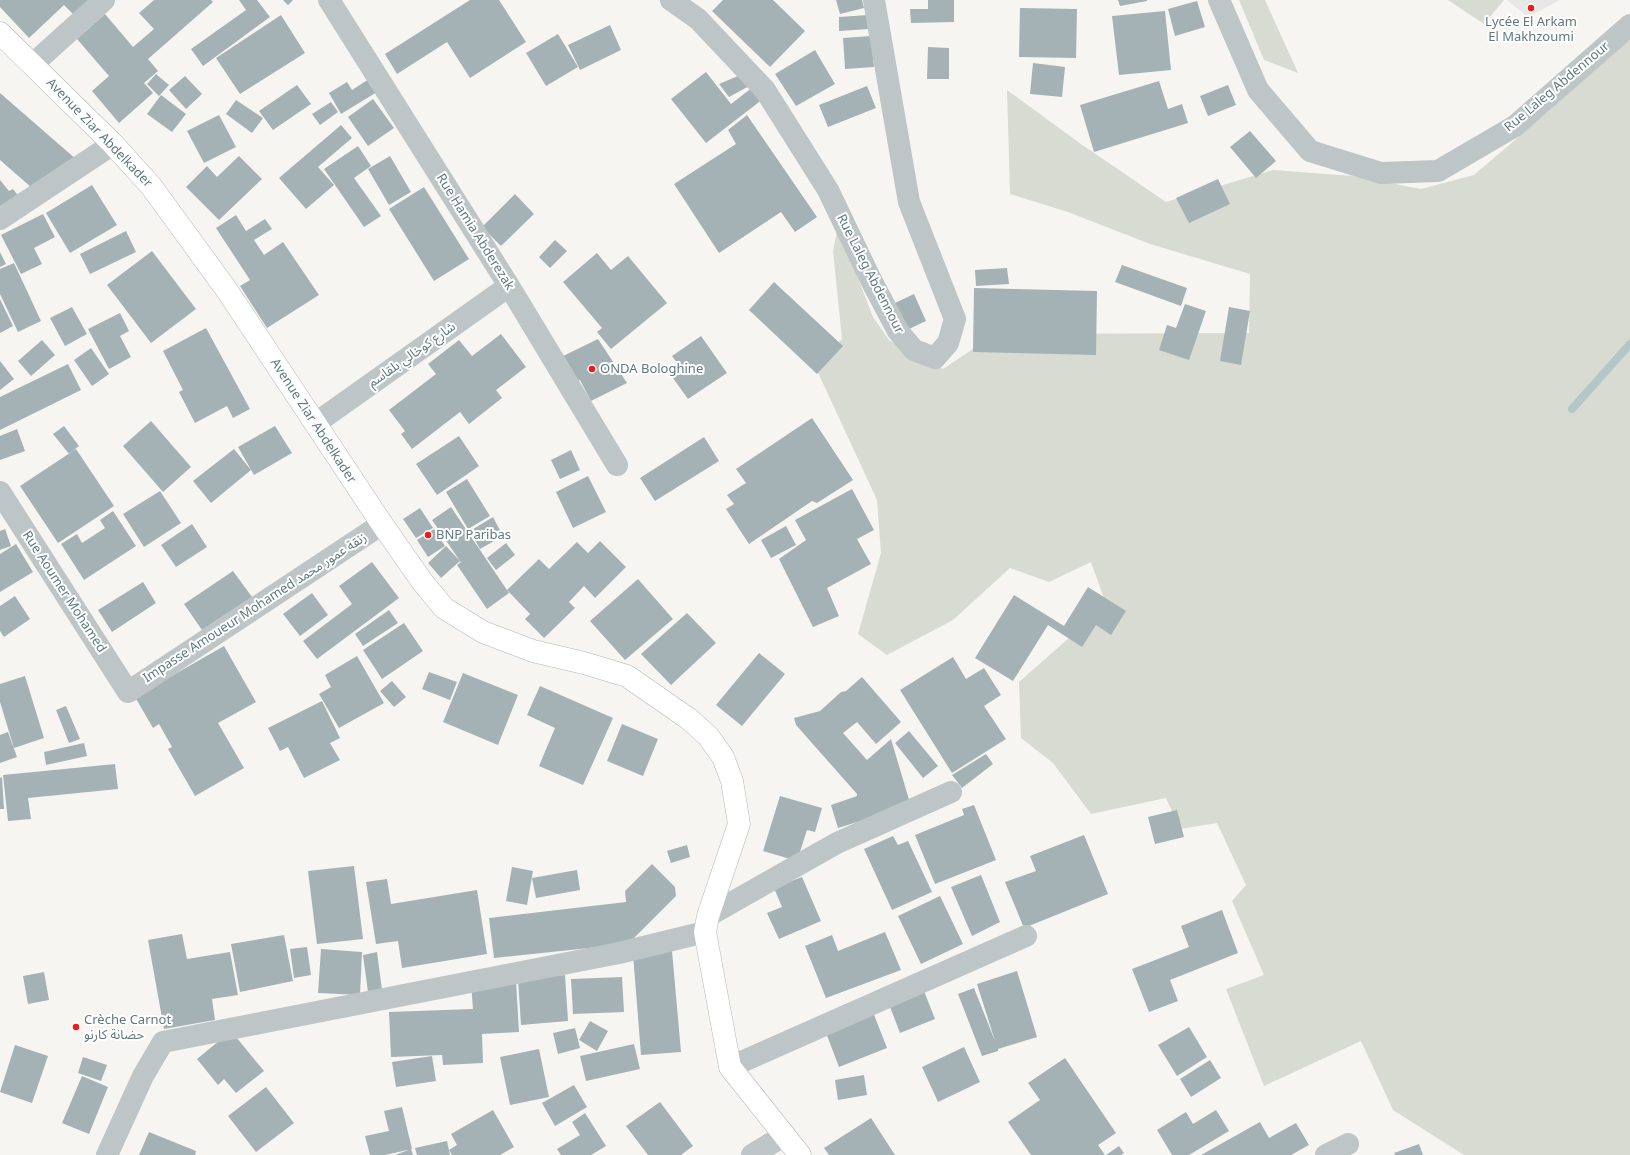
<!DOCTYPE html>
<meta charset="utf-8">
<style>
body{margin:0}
canvas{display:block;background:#f6f5f2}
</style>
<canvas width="1630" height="1155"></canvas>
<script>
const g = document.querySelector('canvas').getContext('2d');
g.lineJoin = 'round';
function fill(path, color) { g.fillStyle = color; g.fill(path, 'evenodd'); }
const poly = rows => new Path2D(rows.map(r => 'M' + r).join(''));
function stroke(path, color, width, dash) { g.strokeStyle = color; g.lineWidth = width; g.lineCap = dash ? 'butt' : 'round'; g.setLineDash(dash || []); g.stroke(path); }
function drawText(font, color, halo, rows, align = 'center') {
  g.font = font + ' "Noto Sans","Noto Sans Arabic",sans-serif'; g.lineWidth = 4; g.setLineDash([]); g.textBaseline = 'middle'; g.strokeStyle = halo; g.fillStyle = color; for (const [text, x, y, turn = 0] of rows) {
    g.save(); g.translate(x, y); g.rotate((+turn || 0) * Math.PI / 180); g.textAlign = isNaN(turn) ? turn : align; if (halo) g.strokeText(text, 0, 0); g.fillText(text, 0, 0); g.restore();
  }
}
fill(poly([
 [1507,0,1560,0,1528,17]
]), '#e7e7e6');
fill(poly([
 [1239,0,1265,0,1298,73,1264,60],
 [1448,0,1504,0,1484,24],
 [1630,38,1630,1155,1464,1155,1393,1110,1361,1041,1264,1086,1226,989,1264,975,1232,901,1246,885,1217,823,1180,829,1166,798,1091,814,1053,763,1021,738,1019,682,1070,637,1105,601,1091,562,1049,582,1010,568,953,620,887,655,858,634,881,553,877,500,815,366,842,339,833,251,838,227,873,317,889,340,943,369,995,334,1249,333,1250,274,1150,244,1068,212,1010,194,1007,90,1081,144,1166,202,1273,170,1353,176,1421,189,1474,175,1543,116]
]), '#d7dbd1');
stroke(poly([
 [1572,409,1630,344]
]), '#b4c7c8', 8);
fill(poly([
 [0,0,89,0,73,14,64,5,29,38,0,7],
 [154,0,211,0,213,2,148,59,158,71,144,83,153,93,119,123,92,91,109,76,77,39,105,14,133,47,154,29,139,13],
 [239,0,257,0,270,17,203,66,191,49,246,10],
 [283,0,293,0,288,5],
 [470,0,499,0,526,42,470,78,447,42,397,74,385,54],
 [723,0,773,0,805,31,770,67,712,11],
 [836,0,862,0,864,8,840,14],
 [928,0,954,0,954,22,911,23,910,9,928,9],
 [1118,0,1147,0,1147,1,1120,6],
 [1197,1,1205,27,1175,36,1168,9],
 [1020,8,1077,9,1076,58,1019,57],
 [1165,11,1171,70,1119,75,1112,16],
 [281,15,305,53,240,94,216,58],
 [868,15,869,29,839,31,839,17],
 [610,25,621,50,580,70,568,45],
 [558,34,578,67,546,86,526,53],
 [871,36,874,67,845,69,843,38],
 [928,47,949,48,949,79,927,79],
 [815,50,835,84,796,106,775,74],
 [1033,63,1065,67,1062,97,1030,94],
 [706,72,731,104,753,87,763,99,706,143,671,99],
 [745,73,751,85,729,97,719,84],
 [156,74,169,85,159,96,147,84],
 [185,76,202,94,186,109,169,90],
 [369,79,377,92,341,114,329,93,347,82,352,90],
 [1159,81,1168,109,1182,104,1188,123,1094,152,1080,105],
 [297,85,311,104,273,130,259,111],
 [1228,85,1236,105,1208,116,1200,96],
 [867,86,876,108,828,127,819,105],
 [0,93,77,160,40,195,0,160],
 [161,95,186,114,172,132,147,114],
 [373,99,394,128,368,146,348,117],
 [236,100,263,118,252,133,226,114],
 [331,102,338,112,320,125,312,114],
 [219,115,236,147,204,163,187,131],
 [747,115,817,217,795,232,781,212,719,253,674,184,736,144,728,130],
 [341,125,352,138,318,167,334,185,306,209,279,178],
 [1250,131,1276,161,1256,178,1230,147],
 [358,146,371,166,354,178,381,216,364,227,324,169],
 [239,156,262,179,219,220,186,187,207,166,217,177],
 [390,156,411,192,389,205,368,169],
 [1218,179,1230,204,1189,223,1176,198],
 [0,180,9,191,13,189,24,203,0,220],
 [92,185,117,225,70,253,46,213],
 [424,187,469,259,434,281,389,209],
 [515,194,534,214,501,246,482,227],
 [43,214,55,237,34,248,42,264,21,274,1,235],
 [236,215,246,231,265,219,272,229,254,240,264,255,283,242,319,295,267,328,240,286,250,280,216,228],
 [126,231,136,252,90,274,80,254],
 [555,240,567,251,550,268,539,257],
 [152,251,196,309,151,343,107,285],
 [0,252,6,264,0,267],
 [597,253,611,270,628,256,667,303,611,349,597,332,602,328,563,282],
 [14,263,41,321,18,332,0,294,0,269],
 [1122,265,1187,288,1181,306,1115,282],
 [1007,268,1009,284,976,286,975,270],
 [774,282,843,346,817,374,749,310],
 [974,288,1097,291,1096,355,973,352],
 [914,294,926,321,907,330,895,303],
 [0,299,13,326,0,333],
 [1185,304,1206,311,1189,360,1159,350,1167,325,1176,328],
 [72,307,87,334,65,346,50,318],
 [1229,307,1250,311,1241,365,1220,361],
 [120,313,129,331,120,336,131,357,109,369,88,329],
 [206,328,250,409,233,418,227,406,195,423,179,392,183,390,163,351],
 [501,334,526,367,496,390,502,398,469,424,460,412,412,449,401,434,405,431,389,410,436,374,428,364,459,340,472,356],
 [701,336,727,373,688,399,670,374,680,367,672,356],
 [598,339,627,383,591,401,580,380,575,382,561,357],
 [42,340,55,355,31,376,18,361],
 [91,348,109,374,92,386,74,360],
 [0,361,14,379,0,390],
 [68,364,81,390,0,430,0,397],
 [812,418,853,480,817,503,812,501,749,544,726,509,734,504,727,495,746,483,736,469],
 [151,421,191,467,163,492,123,446],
 [64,426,79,446,69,454,53,434],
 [275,426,292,453,254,475,238,447],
 [17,429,25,451,0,460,0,436],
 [459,436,479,466,437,495,416,464],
 [704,437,719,461,655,501,640,478],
 [76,449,114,506,58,543,20,486],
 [234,449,251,470,211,503,193,481],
 [571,450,580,470,560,479,551,460],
 [588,476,606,512,573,528,556,492],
 [467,479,490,516,468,529,446,492],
 [852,489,874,530,857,539,871,564,827,588,839,616,813,627,779,559,806,540,795,520],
 [160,491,181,523,144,547,123,514],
 [451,507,509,593,487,609,457,565,461,562,462,564,432,520],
 [420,508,433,528,416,538,403,519],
 [113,511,136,546,84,580,61,544,77,534,82,543,105,528,100,520],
 [493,517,503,536,480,549,470,531],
 [192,524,207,547,176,567,161,545],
 [786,526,796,545,771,558,761,540],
 [5,529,11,546,0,550,0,531],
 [434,529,445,546,428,557,417,540],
 [600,541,626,567,595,598,584,586,569,602,575,608,544,638,525,619,530,614,507,590,539,559,549,569,577,542,588,553],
 [506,543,515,555,496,570,487,558],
 [16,544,33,572,0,592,0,554],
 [446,546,460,561,441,578,428,563],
 [372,562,399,598,317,659,303,641,352,604,339,586],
 [233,571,252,597,202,630,184,604],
 [638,579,673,619,625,660,590,621],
 [143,582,156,603,112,632,98,610],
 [1088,587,1126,611,1111,635,1096,625,1082,647,1048,625,1013,681,975,658,1014,595,1064,626],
 [312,593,328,615,300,636,283,614],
 [15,596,30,619,4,637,0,631,0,606],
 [389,610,398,623,363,646,355,634],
 [687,613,716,643,671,685,641,654],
 [404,623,423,651,382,679,363,650],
 [224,646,256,702,218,723,244,768,195,796,168,749,172,747,159,724,153,728,135,697],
 [759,653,785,674,742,726,716,705],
 [357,656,384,703,339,728,319,694,331,687,325,675],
 [953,657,966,679,984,668,1001,695,984,706,1006,739,952,773,900,690],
 [429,672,457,682,450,700,422,689],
 [463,673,518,695,498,745,443,722],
 [25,676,44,738,14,748,0,702,0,684],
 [862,677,901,722,876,744,857,722,843,733,867,760,891,739,910,803,905,807,838,828,831,805,857,796,857,794,796,725,794,718,820,711,841,692,846,691],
 [392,681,406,697,394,707,380,691],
 [540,686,613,718,583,785,539,766,555,728,527,715],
 [322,701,340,738,330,743,340,760,304,778,288,747,280,751,268,728],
 [66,706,80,739,69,743,56,710],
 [622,724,658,739,643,776,607,761],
 [909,731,938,766,923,778,895,743],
 [8,732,17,757,0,763,0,735],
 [84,743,87,756,46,765,44,752],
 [986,754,993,764,962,788,952,775],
 [115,764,118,789,28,798,31,819,8,821,3,775],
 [2,777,4,809,0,809,0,778],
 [780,796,822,808,815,832,807,830,797,861,763,851],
 [974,805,996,860,935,884,915,835,964,815,962,809],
 [1177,810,1184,837,1155,844,1148,817],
 [1084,835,1108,894,1024,928,1005,882,1036,871,1030,856],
 [893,836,898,845,908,841,932,892,892,910,864,849],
 [687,845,690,857,671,863,667,851],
 [652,864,675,887,676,896,628,944,494,958,489,918,626,902,625,891],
 [354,866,363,939,317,944,308,871],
 [512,867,533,871,527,905,506,901],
 [577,870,580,890,536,898,532,878],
 [981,875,1000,922,972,936,951,887],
 [802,877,821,921,779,939,767,913,782,907,774,888],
 [387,879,391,904,477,890,487,954,402,968,398,941,376,944,366,882],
 [940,896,963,944,921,964,898,916],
 [1222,910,1238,953,1170,980,1178,1001,1149,1012,1132,969,1189,947,1181,926],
 [885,932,901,970,826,998,805,946,832,935,838,951],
 [182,934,187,959,230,952,238,995,212,999,215,1020,164,1029,148,940],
 [284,935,293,981,240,992,231,944],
 [307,947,311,975,294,978,290,949],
 [321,949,362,952,360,995,318,993],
 [672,951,681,1052,641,1055,633,954],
 [377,952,382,990,368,992,363,955],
 [1017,971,1037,1037,998,1049,998,1051,982,1056,958,994,974,988,995,1041,977,984],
 [44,972,49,1000,28,1004,23,976],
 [565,975,568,1021,521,1025,518,979],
 [622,977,624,1012,573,1014,571,979],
 [516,981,519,1032,482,1034,483,1063,443,1065,442,1055,391,1057,389,1012,473,1009,471,983],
 [922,986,935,1019,900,1033,887,999],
 [871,1007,887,1048,839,1067,823,1025],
 [590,1021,608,1031,597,1051,579,1040],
 [1189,1027,1207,1057,1177,1076,1158,1045],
 [575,1028,580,1048,558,1054,553,1033],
 [231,1031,264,1071,236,1093,224,1079,218,1085,197,1059],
 [634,1044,640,1069,586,1081,580,1056],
 [15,1045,48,1056,32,1103,0,1092],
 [964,1047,980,1082,938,1102,922,1067],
 [539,1049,549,1097,510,1105,500,1057],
 [432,1056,436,1081,396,1087,392,1062],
 [83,1057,107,1065,101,1081,78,1073],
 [1065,1058,1116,1133,1098,1145,1105,1155,1031,1155,1008,1122,1040,1100,1028,1083],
 [1210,1060,1221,1078,1191,1097,1180,1079],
 [864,1075,867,1095,838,1100,835,1080],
 [82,1076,108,1087,89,1134,62,1123],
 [574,1085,587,1107,555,1126,542,1103],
 [266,1087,294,1123,256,1152,228,1116],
 [660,1102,693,1146,681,1155,648,1155,626,1126],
 [402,1107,412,1149,385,1155,370,1155,365,1136,389,1131,384,1111],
 [493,1110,514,1147,500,1155,452,1155,449,1150,457,1145,451,1134],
 [1216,1110,1229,1131,1189,1155,1172,1155,1157,1130,1186,1112,1193,1124],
 [585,1113,606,1146,591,1155,561,1155,557,1149,580,1135,572,1122],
 [871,1118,895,1155,829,1155,824,1148],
 [1260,1122,1269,1138,1296,1123,1309,1145,1291,1155,1201,1155],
 [149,1132,196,1151,195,1155,139,1155],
 [447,1141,450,1155,417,1155,415,1148],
 [1419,1144,1423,1155,1395,1155,1394,1153],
 [1119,1146,1124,1153,1121,1155,1106,1155],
 [411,1149,413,1155,395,1155]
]), '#a5b2b5');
const major = poly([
 [0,33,113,144,151,186,226,289,382,524,421,580,444,608,483,632,533,651,584,663,627,676,689,719,708,736,723,757,732,781,739,824,708,916,705,932,730,1067,800,1155]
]);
stroke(major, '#afb7ba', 23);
stroke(poly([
 [329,0,509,286,617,465],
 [671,0,698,19,765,90,828,190,871,280,898,331,914,350,935,358,948,343,955,319,909,202,874,0],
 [1219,0,1258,90,1310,151,1381,173,1438,171,1515,126,1630,25],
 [33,64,104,0],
 [0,219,113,144],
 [316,423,509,286],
 [0,492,128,692,382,524],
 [708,916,837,843,951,792],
 [730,1067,1026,936],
 [107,1155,143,1076,163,1042,619,953,705,932],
 [752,1155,785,1135],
 [1326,1155,1348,1144]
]), '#bec5c7', 22);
stroke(major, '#fff', 22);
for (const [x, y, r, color] of [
 [1531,8,4,"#ed1b1c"],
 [592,369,4,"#ed1b1c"],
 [428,535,4,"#ed1b1c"],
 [76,1027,4,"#ed1b1c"]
]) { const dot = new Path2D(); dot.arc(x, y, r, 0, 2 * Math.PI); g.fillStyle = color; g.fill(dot); stroke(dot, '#fff', 1.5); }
drawText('13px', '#5f797f', '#fff', [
 ["Lycée El Arkam",1531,22,"center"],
 ["El Makhzoumi",1531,37,"center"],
 ["ONDA Bologhine",600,369],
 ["BNP Paribas",436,535],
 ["Crèche Carnot",84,1020],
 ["حضانة كارنو",84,1035]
], 'left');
drawText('13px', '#5f797f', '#fff', [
 ["Rue Laleg Abdennour",1557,87,-40],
 ["Avenue Ziar Abdelkader",99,133,46],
 ["Rue Hamia Abderezak",475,232,58],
 ["Rue Laleg Abdennour",870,274,63],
 ["شارع كوخالي بلقاسم",412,355,-35],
 ["Avenue Ziar Abdelkader",313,421,57],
 ["Rue Aoumer Mohamed",64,592,57],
 ["Impasse Amoueur Mohamed زنقة عمور محمد",255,608,-33]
]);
</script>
